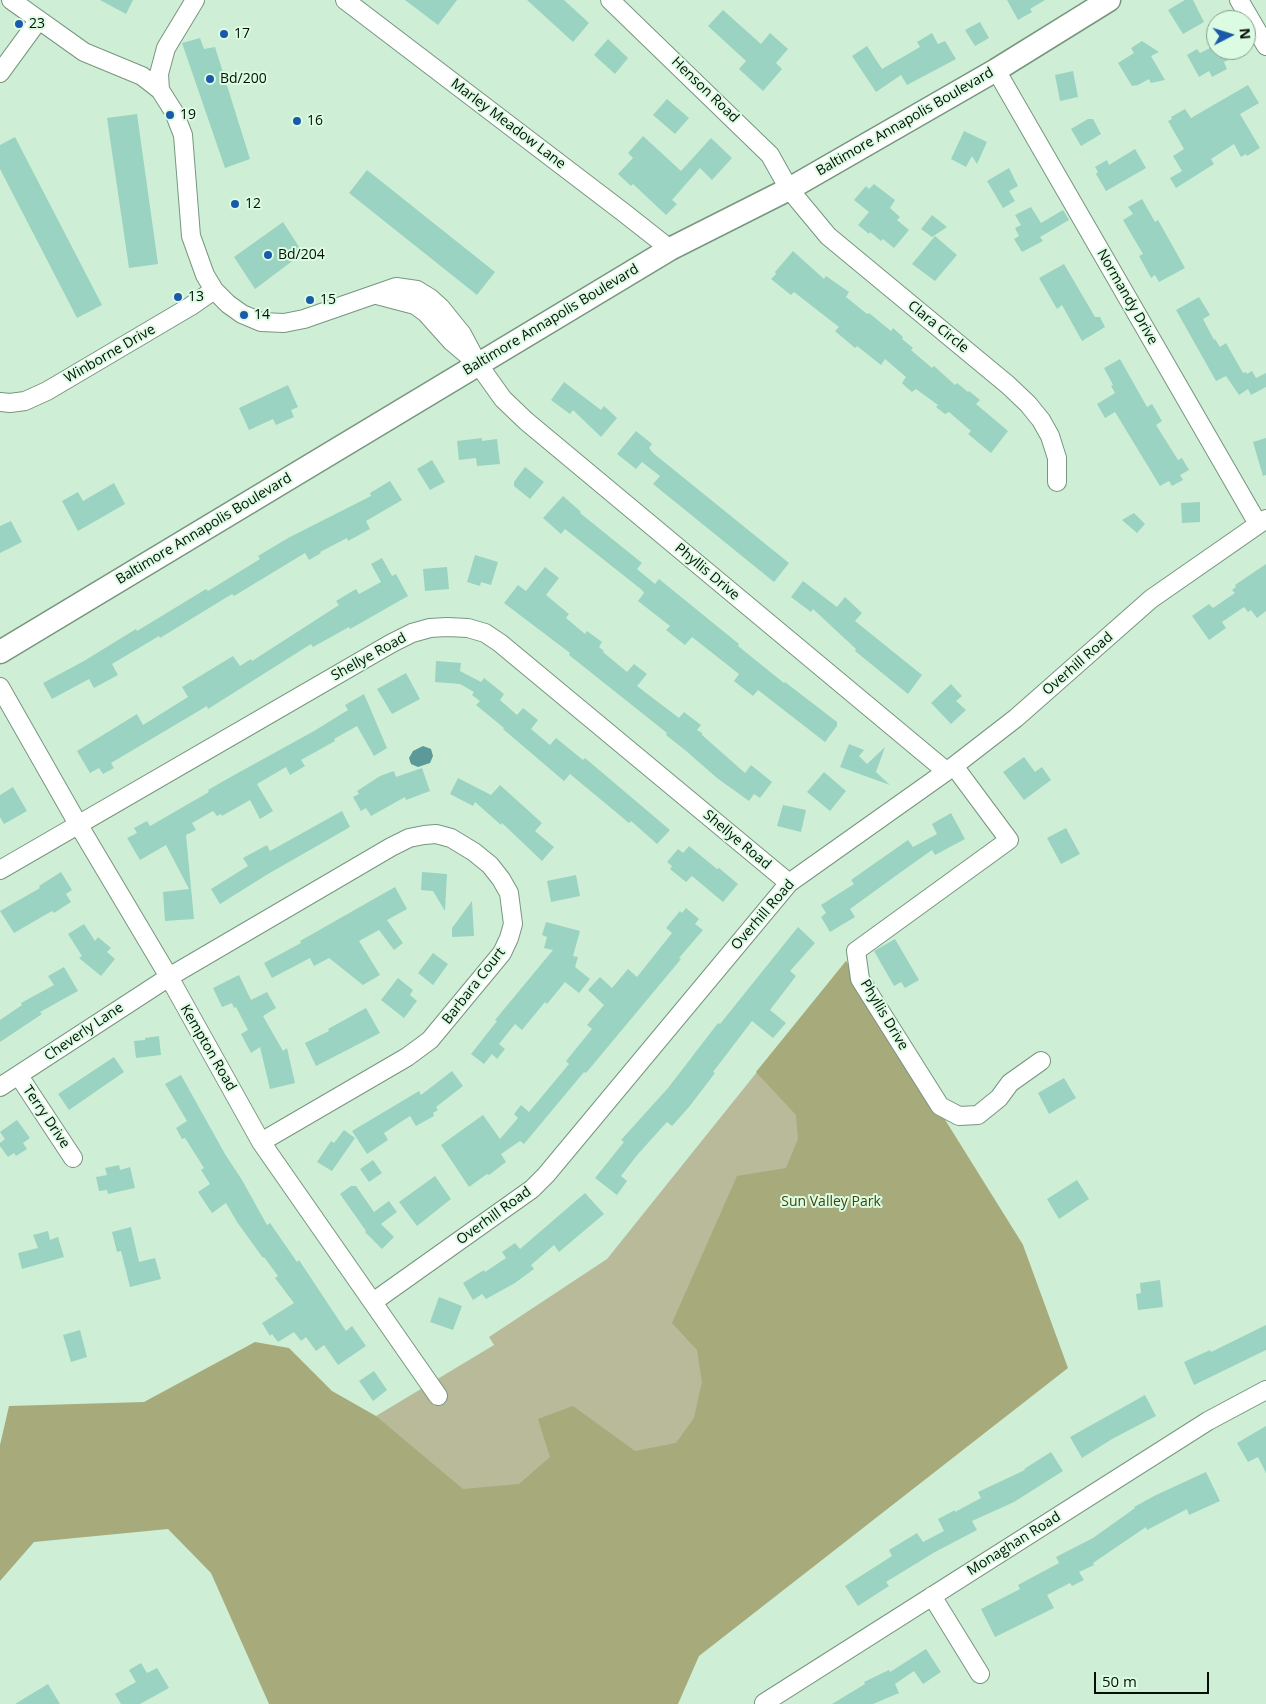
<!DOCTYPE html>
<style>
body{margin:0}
#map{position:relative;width:1266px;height:1704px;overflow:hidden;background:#ceefd5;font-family:"Open Sans",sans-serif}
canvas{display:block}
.north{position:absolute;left:1206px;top:10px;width:50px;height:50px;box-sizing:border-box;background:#dbfce2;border:1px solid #859d8a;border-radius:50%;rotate:85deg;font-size:14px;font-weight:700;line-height:20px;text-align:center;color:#050f07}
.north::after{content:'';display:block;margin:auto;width:18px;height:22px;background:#1b5aab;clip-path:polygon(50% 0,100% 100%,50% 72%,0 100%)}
.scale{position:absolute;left:1094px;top:1672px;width:115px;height:22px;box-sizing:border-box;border:2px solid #050f07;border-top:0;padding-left:6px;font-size:15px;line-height:18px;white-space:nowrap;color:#050f07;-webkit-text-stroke:4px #dbfce2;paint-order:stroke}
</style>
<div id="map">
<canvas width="1266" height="1704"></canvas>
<div class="north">N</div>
<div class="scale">50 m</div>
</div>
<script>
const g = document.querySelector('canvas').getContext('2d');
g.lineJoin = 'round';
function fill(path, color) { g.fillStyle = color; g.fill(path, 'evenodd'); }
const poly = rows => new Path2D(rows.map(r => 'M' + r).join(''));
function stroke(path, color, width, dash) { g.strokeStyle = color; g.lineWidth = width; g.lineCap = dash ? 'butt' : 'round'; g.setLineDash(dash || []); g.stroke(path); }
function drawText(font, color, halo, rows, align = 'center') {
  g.font = font + ' "Open Sans",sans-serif'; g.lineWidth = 4; g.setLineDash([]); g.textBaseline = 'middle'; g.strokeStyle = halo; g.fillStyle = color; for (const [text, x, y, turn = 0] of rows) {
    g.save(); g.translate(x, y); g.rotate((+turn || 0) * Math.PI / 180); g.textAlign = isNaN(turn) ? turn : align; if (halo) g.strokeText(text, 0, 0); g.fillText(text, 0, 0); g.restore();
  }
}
fill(poly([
 [846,961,1023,1245,487,1585,376,1416,494,1345,489,1337,607,1259]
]), '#b8ba99');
fill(poly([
 [846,961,1023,1245,1068,1368,699,1656,678,1704,269,1704,211,1573,168,1529,34,1542,0,1581,0,1445,9,1406,144,1402,255,1342,289,1348,332,1391,376,1416,463,1489,519,1484,550,1457,538,1419,573,1406,635,1451,676,1443,694,1418,702,1382,697,1350,672,1323,737,1176,786,1168,798,1139,796,1115,756,1072]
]), '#a7aa7b');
fill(poly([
 [423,746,431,749,433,756,430,763,418,767,411,764,409,758,413,751]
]), '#5b9a98');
fill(poly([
 [100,0,133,0,126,14],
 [405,0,457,0,438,25],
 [527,0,564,0,589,23,573,42],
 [1007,0,1045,0,1030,9,1032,12,1018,20],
 [1185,0,1193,0,1204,22,1183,34,1168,10],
 [723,10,761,44,770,33,788,49,776,63,782,69,763,91,739,69,746,61,708,26],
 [980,22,989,38,975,46,965,30],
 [932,33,938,44,945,41,956,59,907,85,901,75,876,92,852,56,867,46,882,69,920,47,917,42],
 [200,38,204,49,215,47,250,159,225,168,182,43],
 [608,39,628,58,615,74,594,55],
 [1142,41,1159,52,1151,56,1165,80,1151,83,1149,79,1138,85,1132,86,1118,63,1134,53,1131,48],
 [1216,45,1216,50,1247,50,1224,62,1227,69,1212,77,1209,71,1199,77,1187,55,1197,49,1200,53],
 [1073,71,1078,97,1060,101,1055,75],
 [1248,85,1259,103,1240,114,1260,148,1247,156,1246,154,1241,157,1234,144,1211,159,1214,164,1176,188,1170,178,1182,171,1173,156,1184,149,1168,121,1172,119,1171,117,1185,109,1191,118],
 [667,99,689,118,675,134,653,115],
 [137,114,158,264,129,268,107,118],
 [1088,119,1093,119,1101,134,1081,146,1071,129],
 [964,131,987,142,977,164,972,156,966,167,951,159],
 [643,136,681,171,711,138,732,158,712,180,700,168,672,200,677,204,666,215,633,184,631,186,618,174,633,158,628,153],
 [15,137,102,305,77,318,0,169,0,145],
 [1135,149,1146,168,1106,191,1096,174,1098,172,1095,167,1107,160,1109,165],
 [1009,168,1018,186,1009,191,1015,201,1003,208,987,181],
 [367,170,495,272,477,295,349,193],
 [874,184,895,200,890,208,900,217,897,220,909,230,894,248,883,239,881,241,870,232,869,234,858,225,869,212,854,200,866,186,869,189],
 [1142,199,1155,222,1158,220,1185,268,1159,282,1155,275,1151,278,1139,256,1143,254,1123,220,1133,214,1128,207],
 [1031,207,1041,223,1063,210,1069,220,1040,237,1043,241,1022,252,1014,239,1019,236,1015,228,1021,225,1015,215],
 [932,215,947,227,932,237,921,229],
 [283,222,303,253,255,289,234,257],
 [935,236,957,255,935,281,912,264],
 [793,251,824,279,826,276,849,292,846,297,867,314,869,313,891,331,893,328,903,337,902,339,913,348,911,350,932,368,934,366,955,385,957,383,968,392,969,391,980,400,976,404,1008,431,991,453,968,434,971,431,949,412,945,414,936,407,938,405,916,389,912,392,906,387,902,383,906,377,885,359,881,365,857,346,855,348,835,331,839,327,794,292,791,295,771,279,776,274,775,272],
 [1064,264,1095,317,1100,317,1105,327,1082,341,1062,305,1057,309,1039,278],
 [1199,297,1210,315,1203,319,1214,340,1215,339,1220,347,1226,343,1243,373,1246,372,1247,374,1252,371,1256,378,1266,373,1266,387,1251,395,1248,389,1239,395,1226,376,1216,381,1176,310],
 [1120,359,1147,407,1152,404,1162,421,1156,425,1178,460,1182,458,1189,470,1180,475,1183,480,1172,486,1169,481,1160,486,1115,412,1105,418,1097,404,1115,393,1111,386,1113,385,1104,368],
 [564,382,601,410,604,406,617,418,601,437,573,410,570,414,551,400],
 [288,385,298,407,291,410,294,417,276,425,273,419,249,430,239,408],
 [636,431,652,444,649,448,653,453,789,563,774,582,653,484,660,476,642,462,636,469,617,454],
 [482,438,482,441,497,439,500,464,477,466,476,458,459,460,457,441],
 [1266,438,1266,475,1263,476,1253,442],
 [432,460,445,482,430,490,417,469],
 [525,467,544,482,530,499,514,486,514,482],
 [390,481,402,500,366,521,370,529,348,541,347,538,320,552,321,553,309,560,305,553,234,596,232,594,160,638,159,636,112,664,118,675,94,688,89,679,52,699,43,683,84,661,136,629,137,631,206,589,208,591,260,559,258,556,288,538,371,496,370,493],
 [114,483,125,504,78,531,62,501,78,492,83,501],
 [563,496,581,512,580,513,642,563,637,569,655,584,659,579,739,644,738,646,784,683,785,682,837,722,837,726,825,742,758,690,753,696,734,681,739,674,692,637,685,645,666,630,670,626,638,601,644,593,642,590,565,529,561,534,543,518],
 [1200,502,1200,522,1182,523,1181,503],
 [1134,513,1145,524,1137,533,1122,520],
 [11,521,22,542,0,553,0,526],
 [475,555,498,562,491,585,481,582,480,586,467,582],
 [382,558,392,576,396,574,408,596,350,629,349,627,313,647,311,644,208,709,207,706,111,763,114,768,103,774,99,768,90,773,77,751,137,714,143,725,188,697,182,687,233,656,240,666,251,659,252,661,339,605,336,601,356,589,359,594,381,582,371,564],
 [1266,564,1266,611,1257,618,1251,610,1248,612,1244,607,1222,622,1226,628,1209,640,1192,616,1209,604,1213,608,1235,593,1232,590,1236,587,1235,585],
 [447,567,449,589,425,591,423,569],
 [545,567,559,578,546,595,569,614,566,618,585,634,587,631,602,642,599,647,604,651,603,652,627,672,634,664,647,674,637,686,679,718,684,712,701,725,697,730,702,733,702,735,745,773,751,765,772,782,760,798,754,794,749,801,717,778,685,750,666,735,667,733,569,655,570,653,504,603,518,585,526,591],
 [803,581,837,607,845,597,862,613,855,621,922,675,908,694,855,651,856,649,813,609,811,612,791,597],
 [436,661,461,663,460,671,481,682,484,678,504,694,500,700,517,715,523,708,538,720,531,729,550,745,556,738,583,760,585,758,670,830,657,844,631,821,629,823,570,774,564,781,503,729,504,728,476,705,480,701,472,695,474,692,460,684,435,682],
 [406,673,420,699,392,714,377,689],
 [951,684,962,696,956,701,966,710,951,724,931,703],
 [364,694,387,748,374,756,357,726,334,739,335,741,301,760,305,766,290,775,286,767,257,784,273,811,260,819,250,800,222,816,221,814,217,816,213,811,192,823,196,830,186,835,194,919,165,921,163,892,189,889,166,845,140,860,127,838,137,833,134,828,147,821,150,826,209,792,208,790,227,779,314,731,348,710,345,705],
 [849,744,864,750,859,756,867,764,885,747,876,772,890,785,840,767],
 [1024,757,1035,772,1042,767,1051,780,1024,800,1003,772],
 [422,768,430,791,406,800,405,797,371,816,366,808,361,811,353,797,359,794,357,791,380,776,394,771,396,777],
 [824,772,846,791,830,811,807,792],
 [458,778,491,795,500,785,542,823,535,831,554,847,542,861,502,823,501,825,475,802,473,806,450,794],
 [13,787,27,811,4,824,0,817,0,795],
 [783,805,806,810,801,832,777,826],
 [342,811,350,827,268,874,220,904,211,889,248,866,243,858,267,845,270,851],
 [951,813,965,839,935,855,932,850,901,872,850,909,855,917,830,932,821,917,826,913,821,905,854,884,851,880,908,840,913,847,937,834,932,824],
 [1066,828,1080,854,1061,864,1047,838],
 [689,846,717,869,719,868,738,884,723,902,692,876,686,882,670,869,672,866,667,862,678,849,683,853],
 [61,872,72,890,66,894,71,902,54,913,52,911,14,933,0,911,40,888,39,886],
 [422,872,447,874,445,911,433,891,421,890],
 [576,875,580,896,551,902,547,881],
 [395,887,407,909,387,920,403,943,394,950,379,930,359,941,380,975,363,985,329,958,314,966,310,958,272,978,264,963,301,943,300,941],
 [472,901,474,936,452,937,452,928],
 [686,908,699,919,695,924,703,930,679,958,681,959,586,1073,584,1072,524,1144,520,1141,501,1154,506,1162,489,1175,487,1174,469,1187,441,1145,483,1115,500,1139,518,1118,514,1114,521,1105,529,1112,569,1064,566,1061,592,1029,587,1025,604,1005,588,990,600,977,612,988,628,969,637,977,672,933,666,928,680,911,682,913],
 [546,922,580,931,573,956,578,957,575,967,590,979,579,993,565,982,547,1004,545,1002,522,1030,515,1024,499,1044,505,1049,497,1059,492,1054,484,1064,471,1054,497,1021,495,1020,553,950,544,948,547,937,542,935],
 [84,924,95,941,98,937,111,948,107,952,115,959,101,976,79,958,82,956,68,934],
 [798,927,815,943,790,971,796,976,770,1010,786,1023,773,1038,752,1021,713,1072,715,1073,689,1107,672,1126,667,1122,638,1154,621,1176,627,1181,617,1195,595,1178,624,1142,621,1140,668,1088,718,1023,720,1024],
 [895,939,919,980,905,988,901,982,894,986,874,951],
 [433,953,448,964,433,985,418,973],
 [64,967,78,991,40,1012,42,1014,0,1042,0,1020,22,1005,21,1003,54,985,48,976],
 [239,975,251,1000,267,992,276,1008,263,1016,283,1051,287,1048,295,1083,270,1089,260,1047,251,1053,241,1034,248,1030,236,1007,234,1008,232,1003,222,1007,213,988],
 [398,978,413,990,410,995,417,1001,404,1018,381,1000],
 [366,1008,380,1033,316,1066,305,1043,329,1031,328,1029],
 [159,1036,161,1055,136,1058,134,1041,145,1040,145,1038],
 [114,1057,124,1072,69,1110,58,1094],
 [452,1071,463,1086,436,1107,438,1110,433,1113,434,1116,416,1126,410,1116,384,1133,388,1140,367,1154,352,1131,419,1091,421,1095],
 [181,1075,225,1154,242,1180,267,1225,270,1223,297,1262,299,1260,346,1331,352,1326,366,1346,338,1365,324,1345,316,1351,306,1337,301,1341,294,1332,278,1342,272,1334,270,1336,262,1323,294,1303,275,1278,278,1276,264,1257,263,1258,237,1222,226,1203,212,1213,198,1192,210,1184,201,1170,204,1168,185,1138,182,1139,176,1128,187,1121,165,1084],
 [1064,1078,1076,1098,1049,1114,1038,1093],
 [17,1120,30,1138,23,1143,27,1149,16,1156,14,1153,8,1157,0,1146,0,1143,5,1139,0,1132],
 [344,1130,355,1138,332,1171,317,1162,331,1141,334,1143],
 [373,1160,382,1173,369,1182,360,1169],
 [119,1165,120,1170,130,1167,135,1188,108,1194,107,1190,99,1191,96,1177,107,1175,105,1168],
 [435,1176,451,1199,417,1226,399,1202],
 [1077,1180,1089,1199,1059,1219,1047,1199],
 [351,1186,356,1186,374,1212,389,1201,397,1212,381,1224,394,1237,382,1249,365,1232,366,1231,340,1194],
 [585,1193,604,1214,559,1252,554,1245,531,1265,534,1269,515,1283,486,1299,482,1294,473,1300,463,1283,484,1270,485,1272,506,1258,502,1252,515,1243,520,1249],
 [131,1227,139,1262,155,1258,161,1279,130,1287,121,1251,117,1252,112,1232],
 [48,1231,50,1240,58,1237,64,1257,22,1269,18,1253,38,1248,33,1235],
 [1160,1280,1163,1307,1138,1310,1136,1294,1141,1293,1140,1283],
 [439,1297,462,1306,453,1330,430,1322],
 [1266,1325,1266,1350,1194,1385,1184,1362,1210,1350,1211,1352],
 [80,1330,87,1357,71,1362,63,1335],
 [374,1371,387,1390,373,1401,359,1381],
 [1145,1395,1156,1416,1112,1439,1082,1458,1070,1437],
 [1266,1426,1266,1473,1258,1457,1248,1462,1237,1443],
 [1051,1452,1063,1471,1014,1502,972,1521,977,1530,935,1552,886,1582,889,1586,858,1606,845,1586,892,1556,889,1550,917,1533,923,1542,944,1531,938,1519,955,1510,955,1512,981,1498,978,1492,1025,1470,1024,1469],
 [1206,1472,1220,1501,1189,1515,1187,1509,1147,1530,1146,1527,1093,1563,1094,1565,1079,1572,1084,1580,1072,1586,1070,1583,1047,1595,1054,1608,995,1637,981,1609,1020,1589,1018,1585,1059,1563,1056,1557,1093,1538,1135,1508,1134,1507,1156,1495],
 [926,1649,941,1672,923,1684,914,1671,895,1684,899,1693,873,1704,832,1704,865,1684,864,1682,889,1670,890,1672],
 [141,1663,147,1673,157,1668,169,1688,140,1704,121,1704,115,1694,136,1682,129,1670],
 [48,1684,60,1704,15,1704]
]), '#9ad3c1');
const minor = poly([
 [11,0,84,52,142,76,160,90,174,112,183,135,191,236,205,275,214,290,228,304,242,314,261,322,284,323,304,319,396,287,417,290,430,298,441,308,462,334,478,364,503,399,526,421,946,771],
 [345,0,623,212,670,249],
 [610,0,770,155,789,189,828,236,1008,385,1028,404,1041,420,1050,436,1057,458,1057,482],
 [1239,0,1266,46],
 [996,70,1258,524],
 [0,73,38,21],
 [160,90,159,74,166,48,195,0],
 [377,295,415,305,426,313,452,342,472,359],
 [0,402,10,403,25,401,47,391,191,306,214,290],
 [0,687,78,824,169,977,261,1142,438,1396],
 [954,766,1009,840,856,951,860,979,940,1106,959,1116,978,1115,999,1098,1010,1083,1041,1061],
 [0,870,392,643,412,633,430,628,447,627,468,628,485,633,500,643,789,883],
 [19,1076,73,1158],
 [0,1087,169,977,391,847,409,838,424,835,436,834,451,838,474,852,490,865,501,879,509,893,513,924,509,938,502,953,430,1040,407,1057,261,1142],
 [373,1302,532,1189,546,1175,789,883,954,766,1016,718,1151,599,1266,519],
 [932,1596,980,1674],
 [764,1703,1208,1421,1266,1390]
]);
const major = poly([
 [0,652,670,249,789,189,996,70,1109,0]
]);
stroke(minor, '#77967f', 20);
stroke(major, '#77967f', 25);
stroke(minor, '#fff', 18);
stroke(major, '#fff', 22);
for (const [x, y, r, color] of [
 [19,24,5,"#1b5aab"],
 [224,34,5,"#1b5aab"],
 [210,79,5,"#1b5aab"],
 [170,115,5,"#1b5aab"],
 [297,121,5,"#1b5aab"],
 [235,204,5,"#1b5aab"],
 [268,255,5,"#1b5aab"],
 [178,297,5,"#1b5aab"],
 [310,300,5,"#1b5aab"],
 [244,315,5,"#1b5aab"]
]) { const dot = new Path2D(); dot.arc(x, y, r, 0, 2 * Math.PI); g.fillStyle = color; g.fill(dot); stroke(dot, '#dbfce2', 2); }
drawText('14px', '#050f07', '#dbfce2', [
 ["23",29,24],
 ["17",234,34],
 ["Bd/200",220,79],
 ["19",180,115],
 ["16",307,121],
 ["12",245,204],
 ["Bd/204",278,255],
 ["13",188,297],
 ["15",320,300],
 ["14",254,315]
], 'left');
drawText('14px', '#050f07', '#dbfce2', [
 ["Henson Road",705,90,44],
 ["Baltimore Annapolis Boulevard",905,122,-30],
 ["Marley Meadow Lane",508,124,37],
 ["Normandy Drive",1127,297,60],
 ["Baltimore Annapolis Boulevard",551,320,-31],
 ["Clara Circle",938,327,39],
 ["Winborne Drive",110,354,-30],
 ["Baltimore Annapolis Boulevard",204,529,-31],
 ["Phyllis Drive",707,572,40],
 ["Shellye Road",369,657,-29],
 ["Overhill Road",1078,664,-41],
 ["Shellye Road",737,840,40],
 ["Overhill Road",763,915,-49],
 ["Barbara Court",474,986,-52],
 ["Phyllis Drive",884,1015,59],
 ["Cheverly Lane",84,1032,-34],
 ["Kempton Road",208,1048,60],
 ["Terry Drive",46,1117,56],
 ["Overhill Road",494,1216,-36],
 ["Monaghan Road",1014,1544,-32]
]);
drawText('14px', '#434409', '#dbfce2', [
 ["Sun Valley Park",831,1202]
]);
</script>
